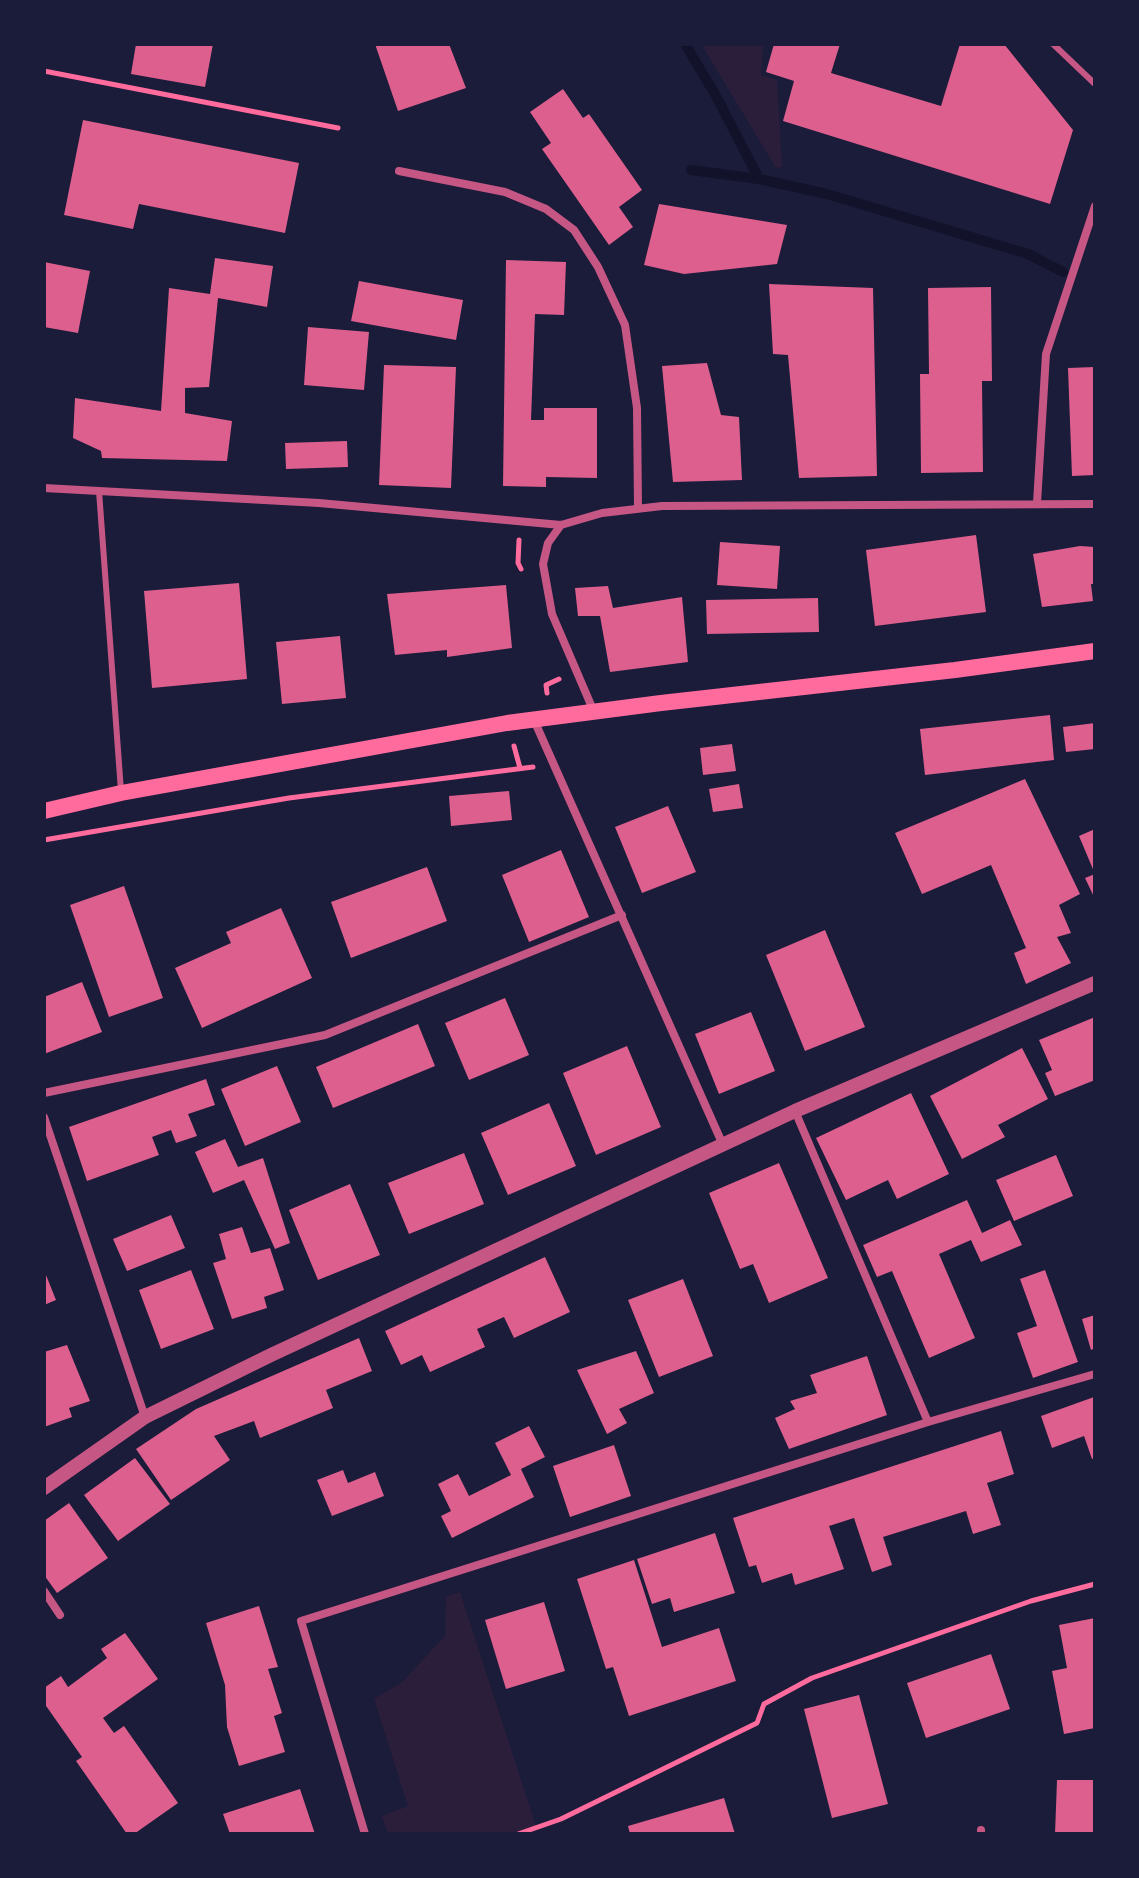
<!DOCTYPE html>
<style>
body{margin:0}
#map{position:relative;width:1139px;height:1878px;overflow:hidden;background:#1b1b3a;font-family:Barlow,sans-serif}
canvas{display:block}
.frame{position:absolute;inset:0;border:46px solid #1b1b3a;pointer-events:none}
</style>
<div id="map">
<canvas width="1139" height="1878"></canvas>
<div class="frame"></div>
</div>
<script>
const g = document.querySelector('canvas').getContext('2d');
g.lineJoin = 'round';
function fill(path, color) { g.fillStyle = color; g.fill(path, 'evenodd'); }
const poly = rows => new Path2D(rows.map(r => 'M' + r).join(''));
function stroke(path, color, width, dash) { g.strokeStyle = color; g.lineWidth = width; g.lineCap = dash ? 'butt' : 'round'; g.setLineDash(dash || []); g.stroke(path); }
fill(poly([
 [701,44,763,44,761,75,777,80,782,167,776,168],
 [460,1592,536,1826,518,1834,388,1834,382,1816,408,1806,374,1699,401,1683,445,1636,446,1597]
]), '#2a1e3b');
stroke(poly([
 [685,44,716,96,759,179,827,194,1028,254,1063,272],
 [691,170,759,179]
]), '#12122b', 10);
fill(poly([
 [136,44,213,44,205,87,131,74],
 [375,44,449,44,466,88,398,111],
 [774,44,840,44,831,73,941,106,960,44,1004,44,1073,130,1050,204,783,121,794,81,766,72],
 [563,89,583,118,589,114,642,190,619,207,633,227,609,245,542,149,551,143,530,112],
 [83,120,299,163,285,233,139,204,133,229,64,215],
 [659,204,787,225,777,264,684,274,644,265],
 [215,258,273,266,267,307,218,298,209,387,185,388,185,413,232,421,227,461,102,458,101,451,73,438,75,398,161,411,169,288,210,294],
 [506,260,566,262,564,315,535,314,531,420,544,420,544,408,597,408,597,478,546,477,546,487,503,486],
 [44,262,90,271,78,333,44,327],
 [359,281,463,300,456,340,351,321],
 [769,284,873,288,877,476,799,478,788,355,773,354],
 [991,287,992,381,982,381,983,472,921,473,920,374,929,374,928,288],
 [308,327,369,332,364,390,304,385],
 [707,363,721,415,739,417,742,480,673,482,662,366],
 [384,365,456,367,451,488,379,485],
 [1095,367,1095,475,1072,476,1068,368],
 [347,441,348,467,286,469,285,443],
 [976,535,986,612,875,626,866,550],
 [720,542,780,546,777,589,717,585],
 [1080,546,1095,547,1095,584,1091,584,1093,601,1042,607,1033,554],
 [239,583,247,679,152,688,144,591],
 [506,585,512,648,447,657,447,650,395,655,387,594],
 [608,586,613,608,682,597,688,662,610,672,600,616,578,616,575,588],
 [818,598,819,632,707,634,706,600],
 [340,636,346,698,282,704,276,642],
 [1050,715,1054,760,925,775,920,729],
 [1095,723,1095,749,1066,752,1063,727],
 [732,744,736,771,703,775,700,748],
 [1025,779,1080,894,1059,905,1071,933,1057,937,1071,963,1026,984,1014,953,1026,948,991,865,922,894,895,833],
 [739,784,743,808,713,812,709,789],
 [509,791,512,820,451,826,449,796],
 [668,806,696,872,642,893,615,827],
 [1095,829,1095,899,1085,878,1095,874,1079,836],
 [561,850,589,917,529,942,502,875],
 [427,867,447,921,351,958,331,902],
 [124,886,163,998,109,1017,70,905],
 [281,908,312,978,202,1028,175,968,231,943,226,932],
 [825,930,865,1027,805,1051,766,955],
 [82,982,102,1032,44,1054,44,997],
 [505,998,529,1055,469,1080,445,1023],
 [751,1012,775,1071,719,1094,695,1034],
 [1095,1017,1095,1080,1055,1096,1045,1073,1052,1070,1039,1040],
 [418,1024,435,1066,333,1108,316,1067],
 [627,1046,661,1127,596,1155,563,1073],
 [1022,1048,1048,1099,998,1125,1005,1137,962,1159,930,1096],
 [277,1066,301,1122,245,1146,221,1089],
 [206,1079,215,1105,188,1114,197,1136,176,1143,171,1130,152,1137,159,1155,87,1181,69,1127],
 [911,1093,949,1174,897,1199,888,1180,846,1200,816,1138],
 [549,1103,576,1166,508,1195,481,1133],
 [225,1139,238,1167,263,1158,290,1243,275,1249,244,1180,213,1193,195,1152],
 [464,1153,484,1204,409,1234,388,1183],
 [1056,1155,1073,1196,1014,1221,996,1180],
 [779,1163,828,1278,769,1303,753,1264,740,1269,709,1193],
 [350,1184,380,1255,318,1280,289,1210],
 [967,1200,982,1233,1010,1220,1022,1245,981,1262,971,1240,939,1254,975,1338,929,1358,892,1271,877,1277,863,1245],
 [171,1215,185,1248,127,1271,113,1239],
 [242,1227,251,1253,270,1248,284,1290,264,1297,267,1308,232,1319,213,1263,226,1259,219,1234],
 [545,1257,570,1312,514,1338,504,1317,477,1329,485,1347,430,1372,422,1355,401,1365,385,1331],
 [44,1270,56,1300,44,1305],
 [191,1270,214,1329,161,1349,139,1290],
 [1045,1270,1078,1362,1033,1378,1017,1333,1037,1326,1020,1279],
 [683,1279,713,1356,659,1377,628,1300],
 [1095,1315,1095,1348,1091,1350,1082,1319],
 [359,1338,372,1371,326,1390,333,1408,260,1438,254,1421,214,1436,230,1460,171,1500,136,1449,196,1409],
 [67,1345,90,1401,69,1408,72,1417,44,1427,44,1352],
 [636,1351,654,1393,619,1409,627,1423,607,1434,577,1370],
 [867,1356,887,1415,789,1449,775,1418,795,1409,790,1401,817,1393,810,1375],
 [1094,1397,1095,1458,1092,1459,1084,1436,1052,1448,1041,1416],
 [529,1426,545,1457,521,1469,534,1497,452,1538,441,1516,451,1511,438,1484,458,1474,469,1496,511,1475,495,1443],
 [1001,1431,1014,1474,987,1483,1001,1525,973,1534,966,1511,883,1537,892,1565,872,1572,854,1518,829,1526,844,1569,795,1585,792,1573,762,1583,756,1565,749,1567,733,1518],
 [614,1445,631,1496,570,1517,553,1466],
 [135,1458,170,1504,118,1541,84,1495],
 [343,1470,348,1483,375,1472,384,1496,332,1516,317,1480],
 [69,1503,108,1558,57,1593,44,1575,44,1521],
 [715,1533,735,1593,674,1612,670,1598,652,1604,637,1559],
 [634,1560,662,1647,719,1628,736,1681,629,1716,613,1667,606,1669,577,1579],
 [544,1602,565,1671,506,1689,485,1620],
 [259,1606,278,1667,268,1669,282,1713,274,1716,285,1752,239,1766,227,1727,225,1685,206,1623],
 [1095,1618,1095,1728,1064,1734,1052,1671,1067,1668,1059,1625],
 [125,1633,158,1679,103,1718,114,1733,124,1726,178,1803,134,1834,127,1834,76,1761,82,1757,44,1703,44,1688,61,1676,68,1687,107,1658,101,1649],
 [991,1654,1010,1709,926,1738,907,1683],
 [859,1695,888,1804,832,1818,804,1709],
 [1057,1780,1095,1780,1095,1834,1055,1834],
 [300,1789,315,1834,230,1834,223,1814],
 [724,1798,735,1834,630,1834,628,1826]
]), '#dd5f8e');
stroke(poly([
 [44,71,338,128],
 [519,540,518,563,521,569],
 [547,693,546,685,559,679],
 [514,746,520,768],
 [44,840,289,798,533,767],
 [518,1834,561,1819,757,1723,764,1704,812,1678,1031,1601,1095,1584]
]), '#ff6b9d', 5);
stroke(poly([
 [1053,44,1095,84],
 [99,491,121,791]
]), '#c65784', 6);
stroke(poly([
 [399,171,505,192,546,209,574,230,598,267,625,325,637,408,638,508],
 [44,488,319,503,561,525,602,513,662,506,1095,504],
 [1037,503,1046,354,1095,206],
 [561,525,548,543,543,564,552,614,594,712],
 [534,720,723,1145],
 [44,1093,325,1035,622,915],
 [795,1111,928,1422],
 [44,1117,145,1417],
 [44,1591,60,1615],
 [981,1830,981,1834],
 [365,1834,301,1621,928,1422,1095,1374]
]), '#c65784', 8);
stroke(poly([
 [44,1488,145,1417,271,1355,795,1111,1095,983]
]), '#c65784', 14);
stroke(poly([
 [44,811,121,793,507,723,661,703,955,670,1095,651]
]), '#ff6b9d', 16);
</script>
